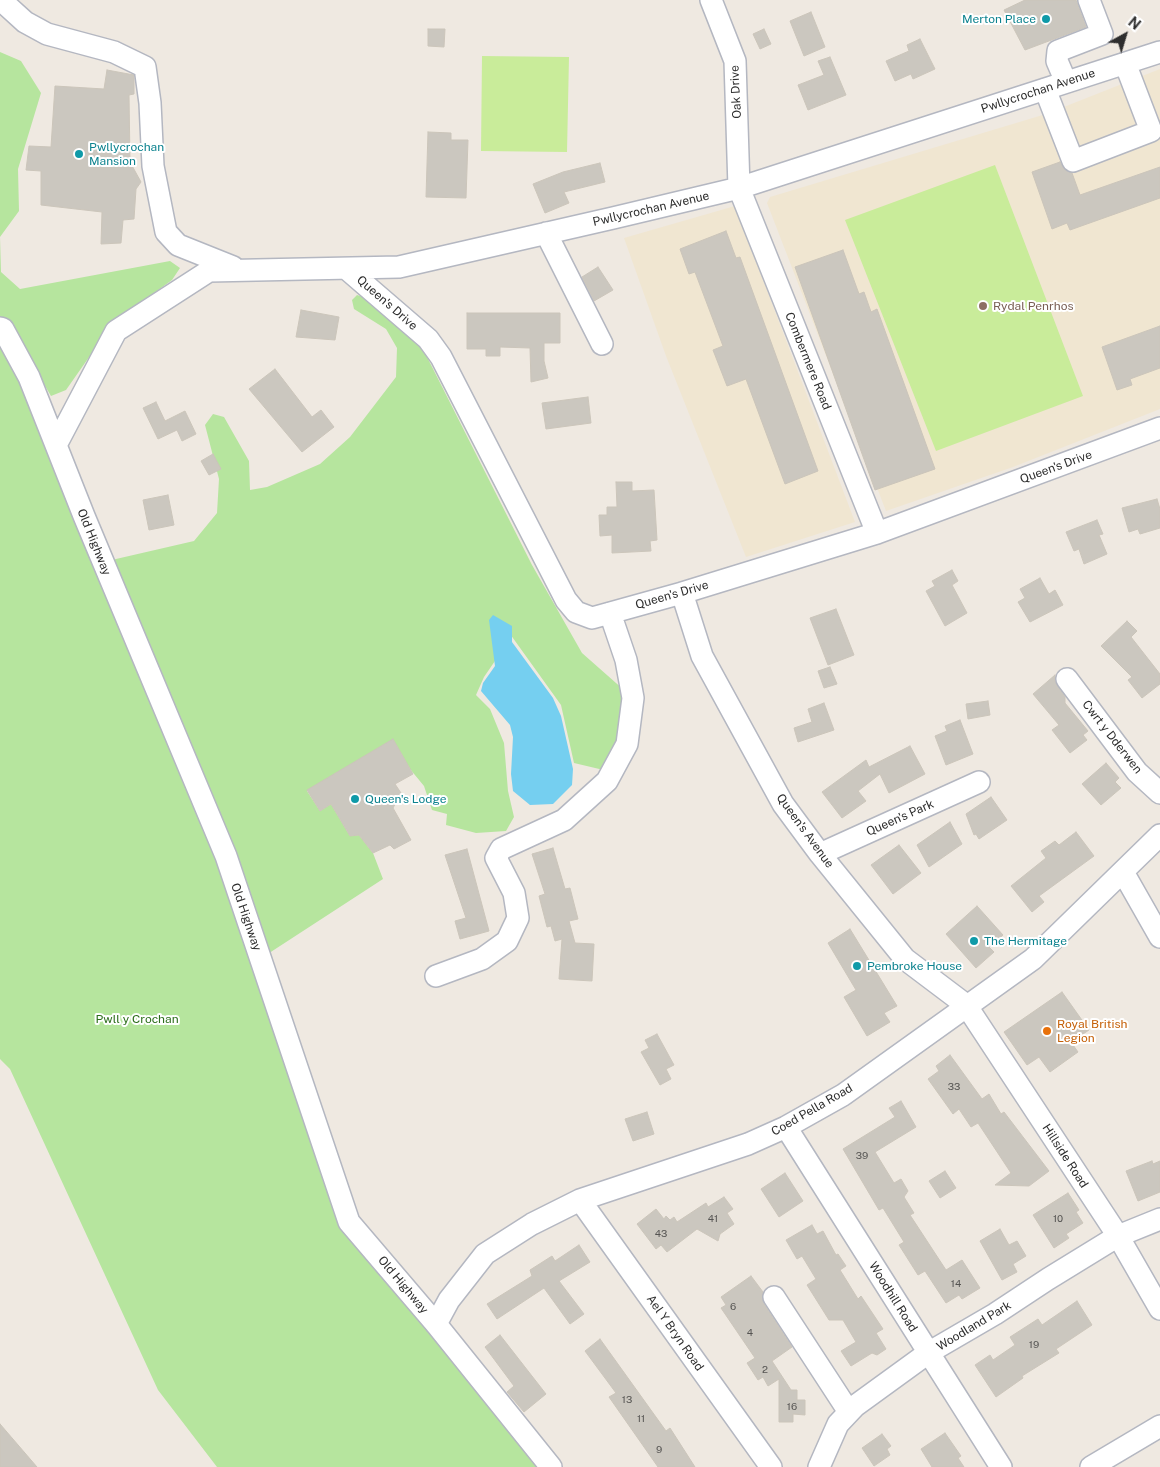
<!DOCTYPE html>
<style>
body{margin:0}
#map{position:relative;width:1160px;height:1467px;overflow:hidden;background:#efe9e1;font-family:"Public Sans",sans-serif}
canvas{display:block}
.north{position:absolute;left:1100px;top:10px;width:50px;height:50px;-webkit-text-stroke:4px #fff;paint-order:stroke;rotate:39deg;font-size:14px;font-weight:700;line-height:20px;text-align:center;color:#2e2e2e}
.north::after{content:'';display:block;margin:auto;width:18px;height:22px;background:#2e2e2e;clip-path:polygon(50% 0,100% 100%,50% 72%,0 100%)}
</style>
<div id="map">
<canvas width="1160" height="1467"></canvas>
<div class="north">N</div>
</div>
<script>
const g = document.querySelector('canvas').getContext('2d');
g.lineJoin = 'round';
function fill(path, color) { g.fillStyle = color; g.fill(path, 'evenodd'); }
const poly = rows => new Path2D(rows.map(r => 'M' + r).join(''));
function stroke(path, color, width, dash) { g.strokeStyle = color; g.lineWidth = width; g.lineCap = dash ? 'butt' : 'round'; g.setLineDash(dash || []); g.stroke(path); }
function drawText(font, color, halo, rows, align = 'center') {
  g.font = font + ' "Public Sans",sans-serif'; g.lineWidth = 4; g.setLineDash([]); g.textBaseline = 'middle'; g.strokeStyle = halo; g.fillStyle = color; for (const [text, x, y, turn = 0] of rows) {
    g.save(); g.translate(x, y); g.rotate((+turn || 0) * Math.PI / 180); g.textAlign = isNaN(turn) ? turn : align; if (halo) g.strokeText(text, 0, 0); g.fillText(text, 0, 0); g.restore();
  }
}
fill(poly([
 [1160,69,1160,409,1013,467,886,511,767,203,770,197,1046,114],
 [735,206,855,522,746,557,666,356,624,238]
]), '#f0e6d1');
fill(poly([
 [0,52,21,61,41,93,18,169,19,211,0,237,1,272,20,289,170,261,180,268,172,280,113,323,66,390,51,396,8,323,0,319],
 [357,295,370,299,406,329,425,353,532,565,582,653,633,698,612,772,574,763,561,705,500,620,497,658,484,677,476,695,490,709,504,743,508,791,514,817,506,831,476,833,446,825,447,814,432,810,424,786,410,769,393,740,307,791,320,811,331,804,350,836,359,835,373,853,383,879,260,959,349,1222,551,1467,217,1467,158,1390,10,1069,0,1059,0,328,103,562,194,541,217,513,219,479,205,425,213,414,224,417,249,461,250,490,267,487,320,464,350,437,396,377,397,348,386,329,354,309,352,300]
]), '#b6e59e');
fill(poly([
 [482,56,569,57,567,152,481,151],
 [995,165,1083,396,936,451,845,220]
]), '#c9ec9a');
fill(poly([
 [493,615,512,626,512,642,553,698,561,716,573,769,572,785,553,804,530,805,513,791,511,774,513,737,510,725,481,691,483,683,495,666,489,620]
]), '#75cff0');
const building = poly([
 [1025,0,1076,0,1086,27,1025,50,1004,10,1025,0],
 [811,12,825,47,804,56,790,21,811,12],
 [428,29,445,29,444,47,428,46,428,29],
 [764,29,771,44,760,49,753,34,764,29],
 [920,39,935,69,913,79,911,74,895,81,886,61,909,51,907,45,920,39],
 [830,57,846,95,808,110,798,85,824,75,818,61,830,57],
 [107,70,134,75,134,94,129,95,130,162,141,182,136,189,134,219,123,220,121,243,101,244,102,212,41,205,41,171,26,170,29,146,51,147,55,86,104,89,107,70],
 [428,132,451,133,451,140,468,140,466,198,426,197,428,132],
 [1060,162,1065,170,1072,173,1080,195,1160,167,1160,198,1070,230,1067,223,1052,229,1032,172,1060,162],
 [600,163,605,182,564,192,569,203,545,213,533,184,563,172,600,163],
 [726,231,736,258,740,257,818,471,785,484,746,379,727,386,713,350,723,346,695,272,689,274,680,249,726,231],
 [843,250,859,294,864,292,871,312,877,309,935,469,875,490,795,267,843,250],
 [598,267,613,290,594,301,582,277,598,267],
 [301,310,339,317,335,340,296,337,301,310],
 [467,313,560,313,560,343,544,343,544,361,548,378,531,382,530,348,500,347,500,356,486,356,486,349,467,349,467,313],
 [1160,326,1160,368,1130,379,1132,385,1117,390,1102,347,1160,326],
 [275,369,312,417,321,410,334,427,302,452,249,389,275,369],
 [588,397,591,423,546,429,542,403,588,397],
 [156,402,165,421,185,411,196,434,182,441,177,430,158,439,143,408,156,402],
 [213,454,221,469,209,475,201,461,213,454],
 [616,482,632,482,632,491,654,490,657,540,650,541,651,551,612,553,612,535,600,536,599,515,607,515,607,507,617,507,616,482],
 [168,495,174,525,149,530,143,500,168,495],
 [1157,499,1160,509,1160,528,1140,534,1138,529,1129,532,1122,508,1157,499],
 [1097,520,1103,534,1099,535,1107,554,1084,564,1079,549,1074,551,1066,532,1097,520],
 [952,570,958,581,952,585,967,613,945,626,926,591,935,586,932,581,952,570],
 [1040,578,1049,594,1055,590,1063,605,1030,622,1018,602,1025,598,1020,589,1040,578],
 [836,609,854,655,828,665,810,618,836,609],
 [1127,621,1137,631,1131,637,1160,674,1160,684,1142,698,1128,680,1132,677,1101,646,1127,621],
 [830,667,837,684,824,688,818,671,830,667],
 [1055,675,1055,681,1065,697,1065,703,1088,731,1083,735,1087,740,1070,753,1052,730,1059,725,1033,694,1055,675],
 [988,701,990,715,968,719,966,704,988,701],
 [824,703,834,730,798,742,794,728,812,722,808,709,824,703],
 [960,720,973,754,946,765,935,736,947,731,945,726,960,720],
 [393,739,413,774,395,784,401,793,393,808,411,840,394,849,390,845,373,853,359,835,350,836,331,804,320,811,307,790,393,739],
 [910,746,925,774,889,793,880,774,858,791,866,801,842,818,822,792,866,760,869,767,910,746],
 [1106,763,1119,778,1115,782,1121,788,1101,805,1082,784,1106,763],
 [991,797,1007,820,979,839,976,834,974,835,966,814,991,797],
 [950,822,962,844,929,867,917,845,950,822],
 [1076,832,1094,856,1039,896,1044,902,1032,912,1011,886,1046,858,1041,851,1055,841,1059,845,1076,832],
 [899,845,921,873,893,894,871,865,899,845],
 [553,848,565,889,570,888,578,919,569,921,575,943,594,944,592,981,559,979,562,939,555,941,551,926,547,927,539,896,545,894,532,854,553,848],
 [467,849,489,931,460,939,455,921,466,918,445,855,467,849],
 [977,906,1003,935,989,947,994,952,976,968,946,934,977,906],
 [850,929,897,1006,884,1013,890,1022,867,1036,844,997,856,990,828,943,850,929],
 [1062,992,1089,1030,1071,1042,1078,1052,1050,1072,1039,1057,1027,1065,1004,1032,1062,992],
 [657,1034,674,1065,666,1069,671,1079,660,1085,641,1052,649,1048,645,1040,657,1034],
 [950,1055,982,1099,989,1094,1001,1114,1004,1112,1049,1171,1029,1186,995,1185,1011,1173,978,1123,971,1127,959,1109,953,1114,928,1079,939,1071,936,1066,950,1055],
 [901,1101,916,1127,875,1152,894,1183,901,1179,908,1191,904,1197,914,1213,910,1215,946,1270,962,1260,980,1288,962,1299,959,1295,946,1303,925,1271,918,1275,899,1245,904,1242,883,1208,879,1210,843,1149,895,1117,889,1108,901,1101],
 [647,1112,654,1134,633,1141,625,1119,647,1112],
 [1152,1161,1153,1164,1160,1161,1160,1192,1138,1201,1126,1171,1152,1161],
 [945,1171,956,1188,940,1198,929,1181,945,1171],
 [785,1173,803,1201,779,1217,761,1189,785,1173],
 [1068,1193,1079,1210,1076,1212,1083,1223,1066,1234,1069,1238,1054,1248,1033,1215,1068,1193],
 [724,1197,733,1209,727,1213,734,1224,720,1234,718,1241,697,1229,667,1252,661,1245,656,1249,637,1224,656,1209,664,1219,666,1216,670,1220,674,1217,677,1222,706,1203,708,1207,724,1197],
 [812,1225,817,1234,823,1231,836,1255,838,1254,846,1266,840,1270,858,1299,861,1296,883,1329,876,1333,886,1349,877,1355,872,1353,851,1366,841,1351,856,1342,843,1320,829,1320,807,1285,816,1279,802,1256,797,1259,786,1240,812,1225],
 [1000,1229,1009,1245,1017,1241,1026,1256,1013,1264,1017,1272,1002,1280,980,1241,1000,1229],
 [579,1245,590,1262,559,1281,584,1314,570,1324,544,1288,497,1319,487,1304,532,1276,530,1270,552,1256,555,1261,579,1245],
 [751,1276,763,1292,764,1304,792,1347,772,1361,791,1390,797,1390,797,1400,805,1400,805,1415,793,1414,793,1422,779,1422,779,1379,768,1386,763,1377,758,1380,747,1363,755,1358,721,1308,726,1305,721,1297,751,1276],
 [1077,1301,1092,1325,1056,1349,1059,1353,1022,1376,1023,1378,996,1397,975,1365,990,1355,993,1360,1015,1345,1010,1337,1038,1319,1042,1325,1077,1301],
 [500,1335,546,1394,524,1412,507,1392,514,1386,485,1347,500,1335],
 [600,1339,666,1431,670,1428,695,1467,658,1467,609,1397,616,1393,585,1351,600,1339],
 [0,1424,37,1467,0,1467,0,1424],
 [945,1433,961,1456,958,1458,964,1467,932,1467,921,1449,945,1433],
 [882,1434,891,1446,887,1449,890,1455,874,1466,862,1448,882,1434]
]);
fill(building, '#cbc7bf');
stroke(building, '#cbc5ba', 1);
const minor = poly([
 [711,0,735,61,739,188,877,533],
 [3,2,25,22,47,34,114,52,145,67,150,103,153,166,166,232,178,245,233,267],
 [1066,82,1057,61,1058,51,1102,34,1089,0],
 [1045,89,1073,161,1151,131,1125,63],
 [546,233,602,344],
 [348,270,428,339,441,357,566,600,576,612,592,618,682,593,877,533,1160,428],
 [0,328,3,329,29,377,84,516,226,856,349,1222,436,1324,551,1467],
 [56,445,116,331,209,271,399,267,613,218,739,188,1160,52],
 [682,593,702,656,783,804,820,854,905,959,966,1005,1118,1236,1160,1309],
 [1067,679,1137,772,1160,793],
 [820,854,979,782],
 [1123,872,1160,937],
 [436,976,482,959,507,941,518,918,514,893,496,858,501,849,564,820,607,781,627,744,633,698,626,660,610,613],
 [786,1127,1001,1467],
 [580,1200,771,1467],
 [774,1297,849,1412],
 [436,1324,449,1300,485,1254,532,1224,580,1200,748,1144,786,1127,843,1095,1033,959,1160,835],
 [819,1467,838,1424,855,1406,928,1353,995,1314,1048,1279,1118,1236,1160,1219],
 [1091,1467,1160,1426]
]);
stroke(minor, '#b4b7c1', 24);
stroke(minor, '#fff', 21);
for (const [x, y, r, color] of [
 [1046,19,5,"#0f9aa8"],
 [79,154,5,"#0f9aa8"],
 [983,306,5,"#8d6e63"],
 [355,799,5,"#0f9aa8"],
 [974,941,5,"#0f9aa8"],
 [857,966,5,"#0f9aa8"],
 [1047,1031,5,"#e8710a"]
]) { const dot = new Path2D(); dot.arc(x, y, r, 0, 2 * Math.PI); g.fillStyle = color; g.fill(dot); stroke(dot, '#fff', 2); }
drawText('10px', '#555452', null, [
 ["33",954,1087],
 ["39",862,1156],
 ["41",713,1219],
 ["10",1058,1219],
 ["43",661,1234],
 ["14",956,1284],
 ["6",733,1307],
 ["4",750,1333],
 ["19",1034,1345],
 ["2",765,1370],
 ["13",627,1400],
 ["16",792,1407],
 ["11",641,1419],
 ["9",659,1450]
]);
drawText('12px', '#0d838f', '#fff', [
 ["Merton Place",1036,19,"right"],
 ["Pwllycrochan",89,147],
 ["Mansion",89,161],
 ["Queen's Lodge",365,799],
 ["The Hermitage",984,941],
 ["Pembroke House",867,966]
], 'left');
drawText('12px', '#2e2e2e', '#fff', [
 ["Pwllycrochan Avenue",1038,91,-18],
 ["Oak Drive",736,92,-93],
 ["Pwllycrochan Avenue",651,209,-13],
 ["Queen's Drive",387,303,41],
 ["Combermere Road",808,361,68],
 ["Queen's Drive",1056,467,-20],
 ["Old Highway",94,542,68],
 ["Queen's Drive",672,595,-16],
 ["Cwrt y Dderwen",1112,737,52],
 ["Queen's Park",900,818,-24],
 ["Queen's Avenue",805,831,54],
 ["Old Highway",246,917,71],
 ["Coed Pella Road",812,1110,-30],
 ["Hillside Road",1065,1156,57],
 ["Old Highway",403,1285,50],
 ["Woodhill Road",893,1297,58],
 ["Woodland Park",974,1326,-31],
 ["Ael Y Bryn Road",675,1333,55]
]);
drawText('12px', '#785e54', '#fff', [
 ["Rydal Penrhos",993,306]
], 'left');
drawText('12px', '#2c6e1b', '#fff', [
 ["Pwll y Crochan",137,1019]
]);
drawText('12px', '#c56008', '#fff', [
 ["Royal British",1057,1024],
 ["Legion",1057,1038]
], 'left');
</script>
